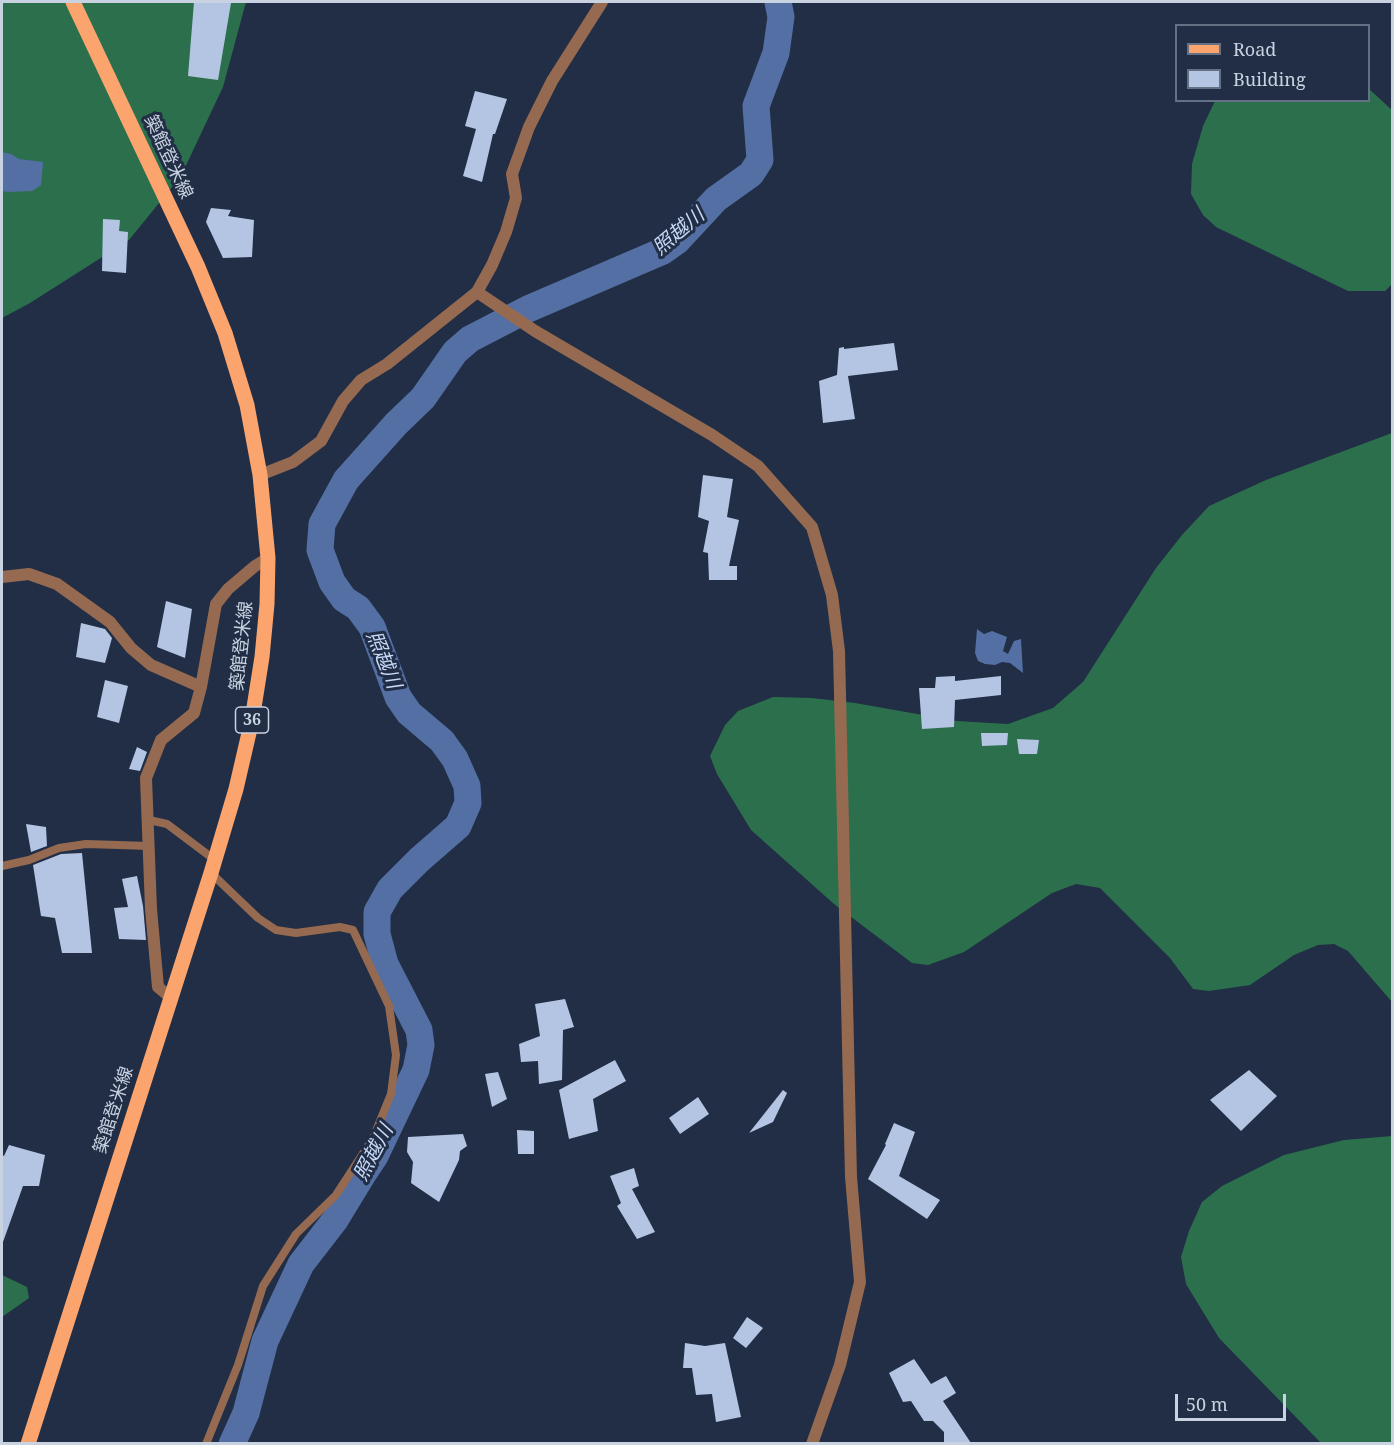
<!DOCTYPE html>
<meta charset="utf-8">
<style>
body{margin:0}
#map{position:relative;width:1394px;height:1445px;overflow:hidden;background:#212e45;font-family:"Noto Serif",serif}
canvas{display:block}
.frame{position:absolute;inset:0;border:3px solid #c9d2e1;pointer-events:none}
.legend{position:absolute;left:1175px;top:24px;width:195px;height:78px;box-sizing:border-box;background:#212e45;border:2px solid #647083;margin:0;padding:8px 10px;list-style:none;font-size:18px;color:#c9d2e1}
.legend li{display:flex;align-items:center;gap:12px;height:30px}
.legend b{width:30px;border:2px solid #647083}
.scale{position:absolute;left:1175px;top:1394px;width:111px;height:27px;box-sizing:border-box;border:3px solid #c9d2e1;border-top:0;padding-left:8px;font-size:18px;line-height:21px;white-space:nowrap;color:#c9d2e1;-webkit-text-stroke:4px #212e45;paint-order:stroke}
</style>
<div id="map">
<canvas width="1394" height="1445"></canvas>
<div class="frame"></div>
<ul class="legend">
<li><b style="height:8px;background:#fca46e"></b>Road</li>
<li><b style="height:16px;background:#b4c5e3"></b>Building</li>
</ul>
<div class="scale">50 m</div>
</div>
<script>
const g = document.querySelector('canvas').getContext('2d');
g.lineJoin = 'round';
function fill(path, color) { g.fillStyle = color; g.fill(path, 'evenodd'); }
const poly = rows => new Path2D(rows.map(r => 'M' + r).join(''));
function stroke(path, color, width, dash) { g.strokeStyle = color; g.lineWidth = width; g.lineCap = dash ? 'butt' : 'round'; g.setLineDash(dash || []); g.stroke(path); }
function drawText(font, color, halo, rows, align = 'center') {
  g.font = font + ' "Noto Serif","Noto Sans JP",serif'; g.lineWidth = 6; g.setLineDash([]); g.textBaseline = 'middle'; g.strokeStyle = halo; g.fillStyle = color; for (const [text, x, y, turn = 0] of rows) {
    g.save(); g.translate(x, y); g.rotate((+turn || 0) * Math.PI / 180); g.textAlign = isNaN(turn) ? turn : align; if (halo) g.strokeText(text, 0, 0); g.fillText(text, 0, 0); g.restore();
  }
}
fill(poly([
 [2,2,246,2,223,87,181,176,129,240,30,303,2,318],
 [1369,89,1392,110,1392,284,1385,291,1348,291,1216,227,1203,215,1191,194,1192,164,1203,126,1215,101,1368,100],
 [1392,433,1392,1002,1348,951,1334,944,1318,945,1294,955,1250,985,1209,991,1193,989,1170,958,1100,888,1076,884,1052,893,964,952,928,965,912,963,834,904,751,830,717,774,710,756,725,725,738,711,773,697,812,698,855,703,957,721,1008,724,1053,708,1083,682,1156,568,1182,535,1209,506,1266,480],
 [1392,1136,1392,1443,1321,1443,1219,1338,1186,1284,1181,1257,1189,1231,1202,1202,1222,1186,1284,1155,1344,1140],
 [2,1275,27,1287,29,1298,2,1317]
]), '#2c6f4d');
fill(poly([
 [2,152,11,154,19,159,43,162,41,185,32,191,9,192,2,191],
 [977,629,984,634,992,631,1007,637,1003,651,1008,654,1014,641,1021,639,1023,673,1010,663,1002,662,995,665,985,664,978,661,975,653]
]), '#536fa3');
stroke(poly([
 [232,1444,246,1413,265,1341,301,1264,335,1220,363,1174,375,1156,416,1070,421,1045,419,1030,385,964,377,934,377,912,390,889,419,860,458,826,468,803,467,786,455,759,442,741,409,713,398,697,372,627,358,608,344,599,332,582,320,550,322,524,346,480,396,424,423,398,455,352,470,339,528,309,663,251,677,241,716,199,751,174,760,160,756,106,776,53,781,17,778,2]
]), '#536fa3', 27);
fill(poly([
 [194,2,231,3,218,80,188,76],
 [475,91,507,99,495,134,493,134,482,182,463,176,476,129,465,126],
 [211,208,231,210,228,216,254,220,252,257,223,258,206,222],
 [103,219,120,220,119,231,128,232,126,273,102,271],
 [894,343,898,370,848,376,855,419,823,423,819,381,837,375,839,348,844,347,844,349],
 [703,475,733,479,727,517,739,520,729,566,737,566,737,580,709,580,708,553,703,552,709,521,698,517],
 [166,601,192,609,185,658,157,647],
 [81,623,105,629,112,638,105,663,76,657],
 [955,676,955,681,1001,676,1001,695,955,700,954,727,922,729,919,688,935,688,936,677],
 [105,680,128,686,119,723,97,717],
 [981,733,1008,733,1007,745,982,746],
 [1017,739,1039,740,1037,754,1019,754],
 [137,747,147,752,140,771,129,769],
 [26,824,46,827,47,846,31,852],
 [82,853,92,953,62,953,55,918,41,916,33,865,61,854],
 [137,876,143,906,146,940,119,939,114,908,128,907,122,879],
 [565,999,574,1027,563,1030,562,1080,539,1084,538,1061,521,1062,519,1044,540,1036,535,1004],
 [615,1060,626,1081,593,1099,598,1131,569,1139,559,1090],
 [1249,1070,1277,1096,1241,1131,1210,1100],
 [498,1072,507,1099,492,1107,485,1074],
 [783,1090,787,1093,773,1122,749,1133],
 [698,1097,709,1114,680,1134,669,1118],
 [894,1123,915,1132,899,1176,940,1200,927,1219,868,1179,886,1145,885,1144],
 [517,1130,534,1131,534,1154,518,1154],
 [463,1134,467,1146,460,1151,459,1160,439,1202,411,1183,413,1162,407,1152,408,1137],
 [9,1145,45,1155,39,1186,23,1186,3,1242,2,1242,2,1155,4,1156],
 [634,1168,639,1186,632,1189,655,1232,637,1239,617,1206,621,1203,610,1176],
 [747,1317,763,1328,746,1348,733,1338],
 [685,1343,705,1346,725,1343,741,1417,716,1422,712,1394,696,1395,692,1368,683,1368],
 [914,1359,931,1384,946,1376,956,1393,943,1401,971,1443,944,1443,944,1432,933,1421,924,1421,911,1401,903,1402,889,1373]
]), '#b4c5e3');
stroke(poly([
 [149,820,167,824,215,860],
 [2,866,29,860,59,848,86,844,150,846],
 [206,1444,238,1365,263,1286,296,1234,336,1195,373,1138,391,1094,396,1055,389,1006,353,930,340,927,296,933,276,930,258,918,211,873]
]), '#956a51', 8);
stroke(poly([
 [477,292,535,331,712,435,758,466,812,527,832,595,839,651,851,1177,860,1282,840,1365,812,1444],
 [2,577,29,574,57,584,110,622,131,648,151,665,201,687],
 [170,997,158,987,151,909,146,778,161,740,194,713,201,687,216,604,228,589,255,566,268,558]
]), '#956a51', 12);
stroke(poly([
 [260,475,293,462,321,441,343,401,361,380,387,364,477,292,492,265,506,232,516,198,512,174,529,127,552,81,602,2]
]), '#956a51', 12);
stroke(poly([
 [28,1444,211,873,236,789,252,720,262,657,267,604,268,558,260,475,247,405,225,333,198,267,73,2]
]), '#fca46e', 15);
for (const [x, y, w] of [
 [252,720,33]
]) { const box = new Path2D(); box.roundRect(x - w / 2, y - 13, w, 26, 4.5); g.fillStyle = '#212e45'; g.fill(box); stroke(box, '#c9d2e1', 1.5); }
drawText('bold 16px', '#c9d2e1', null, [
 ["36",252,720]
]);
drawText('18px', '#c9d2e1', '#212e45', [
 ["築館登米線",168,157,65],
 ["築館登米線",242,646,-84],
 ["築館登米線",114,1110,-72]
]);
drawText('italic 20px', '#c7d8f7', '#212e45', [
 ["照越川",679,232,-40],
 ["照越川",383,660,68],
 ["照越川",374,1153,-62]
]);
</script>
